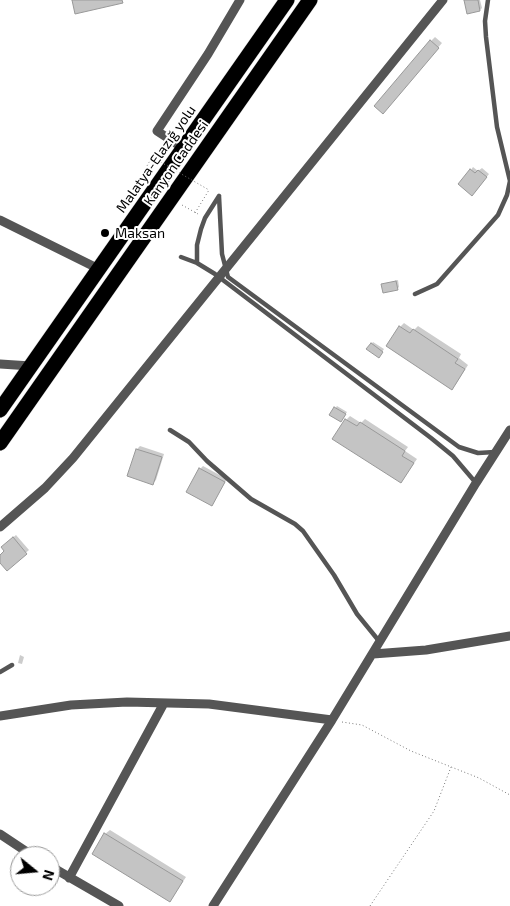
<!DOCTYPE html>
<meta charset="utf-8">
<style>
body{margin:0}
#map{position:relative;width:510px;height:906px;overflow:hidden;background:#fff;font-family:"Exo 2",sans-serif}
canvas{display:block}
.north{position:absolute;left:10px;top:846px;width:50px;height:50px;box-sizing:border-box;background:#fff;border:1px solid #999;border-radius:50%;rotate:107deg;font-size:14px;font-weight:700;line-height:20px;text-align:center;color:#000}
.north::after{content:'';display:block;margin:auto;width:18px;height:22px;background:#000;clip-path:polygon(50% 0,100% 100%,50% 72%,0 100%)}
</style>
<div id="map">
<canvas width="510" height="906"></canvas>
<div class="north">N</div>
</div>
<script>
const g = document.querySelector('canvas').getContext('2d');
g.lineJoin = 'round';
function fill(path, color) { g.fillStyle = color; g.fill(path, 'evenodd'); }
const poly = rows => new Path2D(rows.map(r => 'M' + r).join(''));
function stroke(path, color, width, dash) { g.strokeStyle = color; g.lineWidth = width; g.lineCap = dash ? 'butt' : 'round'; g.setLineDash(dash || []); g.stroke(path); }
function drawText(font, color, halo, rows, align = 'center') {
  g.font = font + ' "Exo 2",sans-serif'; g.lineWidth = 4; g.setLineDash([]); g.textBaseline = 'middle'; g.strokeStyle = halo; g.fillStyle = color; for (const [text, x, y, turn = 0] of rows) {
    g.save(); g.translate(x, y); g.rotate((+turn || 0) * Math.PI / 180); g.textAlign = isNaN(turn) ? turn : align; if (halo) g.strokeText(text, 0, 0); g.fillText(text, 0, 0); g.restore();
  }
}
fill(poly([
 [465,0,480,0,482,8,480,10],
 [435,37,442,43,387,108,431,41],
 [473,167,478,171,482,168,489,174,475,192,471,170],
 [398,280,399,287,397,289,383,285],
 [404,323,414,330,418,326,461,354,459,358,468,365,456,384,400,327],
 [373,342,384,349,380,355,368,349],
 [337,406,347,412,343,418,331,414],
 [350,416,361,423,365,419,408,447,405,451,417,459,401,482,346,420],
 [140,446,164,454,156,480,153,483,128,475,137,449],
 [203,466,227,479,214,501,200,469],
 [16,535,29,550,7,569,0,561,0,556,6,551,2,547],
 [20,655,24,657,22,664,18,663],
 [110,830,186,877,170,901,105,834]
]), '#0003');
const building = poly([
 [72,0,122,0,123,3,75,14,72,0],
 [464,0,478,0,480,11,467,14,464,0],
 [430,40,439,48,383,114,374,106,430,40],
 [470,169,475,173,478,170,487,177,472,196,458,184,470,169],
 [396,281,398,290,383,293,381,284,396,281],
 [399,326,410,333,413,329,458,359,455,363,465,369,452,390,386,346,399,326],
 [371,343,383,352,379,358,366,349,371,343],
 [334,407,346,414,341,422,329,415,334,407],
 [345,419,357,426,360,422,405,451,402,456,414,463,401,483,332,439,345,419],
 [136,449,162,457,153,485,127,476,136,449],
 [199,468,225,482,212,506,186,492,199,468],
 [13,537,27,554,7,571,0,563,0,555,4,551,1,547,13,537],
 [104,833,183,881,170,902,92,854,104,833]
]);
fill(building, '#c4c4c4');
stroke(building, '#999', 1);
const highway = poly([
 [0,410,287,0],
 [0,443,310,0]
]);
stroke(highway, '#dbdbdb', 16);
stroke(poly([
 [143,185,138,182,152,157],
 [182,205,198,214],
 [195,213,209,190],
 [342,722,362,725,411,751,479,778,510,795],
 [370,906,434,811,451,767]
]), '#777', 1, [1, 2.5]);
stroke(poly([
 [219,196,222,254,228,277,459,447,478,453,495,452],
 [181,257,197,263,215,274,431,438,453,456,476,483],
 [197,263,197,245,201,229,205,218,219,196],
 [415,294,437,284,498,215,507,195,510,181,497,127,486,37,485,21,488,0],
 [170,430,189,442,207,461,251,499,295,524,303,531,334,575,357,614,379,641],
 [0,672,12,665]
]), '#555', 4.5);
stroke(poly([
 [183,148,157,131,208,54,240,0],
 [0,220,99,269],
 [0,364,31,366],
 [0,527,45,488,73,458,443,0],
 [373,654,426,650,510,636],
 [0,716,71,705,127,702,209,704,332,720],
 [0,834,33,856],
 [50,866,119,906],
 [69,878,164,703],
 [213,906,332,720,476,483,510,430]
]), '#555', 9);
stroke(highway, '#000', 15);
stroke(poly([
 [152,157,209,190]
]), '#777', 1, [1, 2.5]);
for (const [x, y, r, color] of [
 [105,233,5,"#000"]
]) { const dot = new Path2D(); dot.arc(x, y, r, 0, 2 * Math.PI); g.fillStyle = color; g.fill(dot); stroke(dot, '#fff', 2); }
drawText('14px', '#000', '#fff', [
 ["Malatya-Elazığ yolu",156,159,-55],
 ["Kanyon Caddesi",176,163,-55]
]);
drawText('14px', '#000', '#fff', [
 ["Maksan",115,233]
], 'left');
</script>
